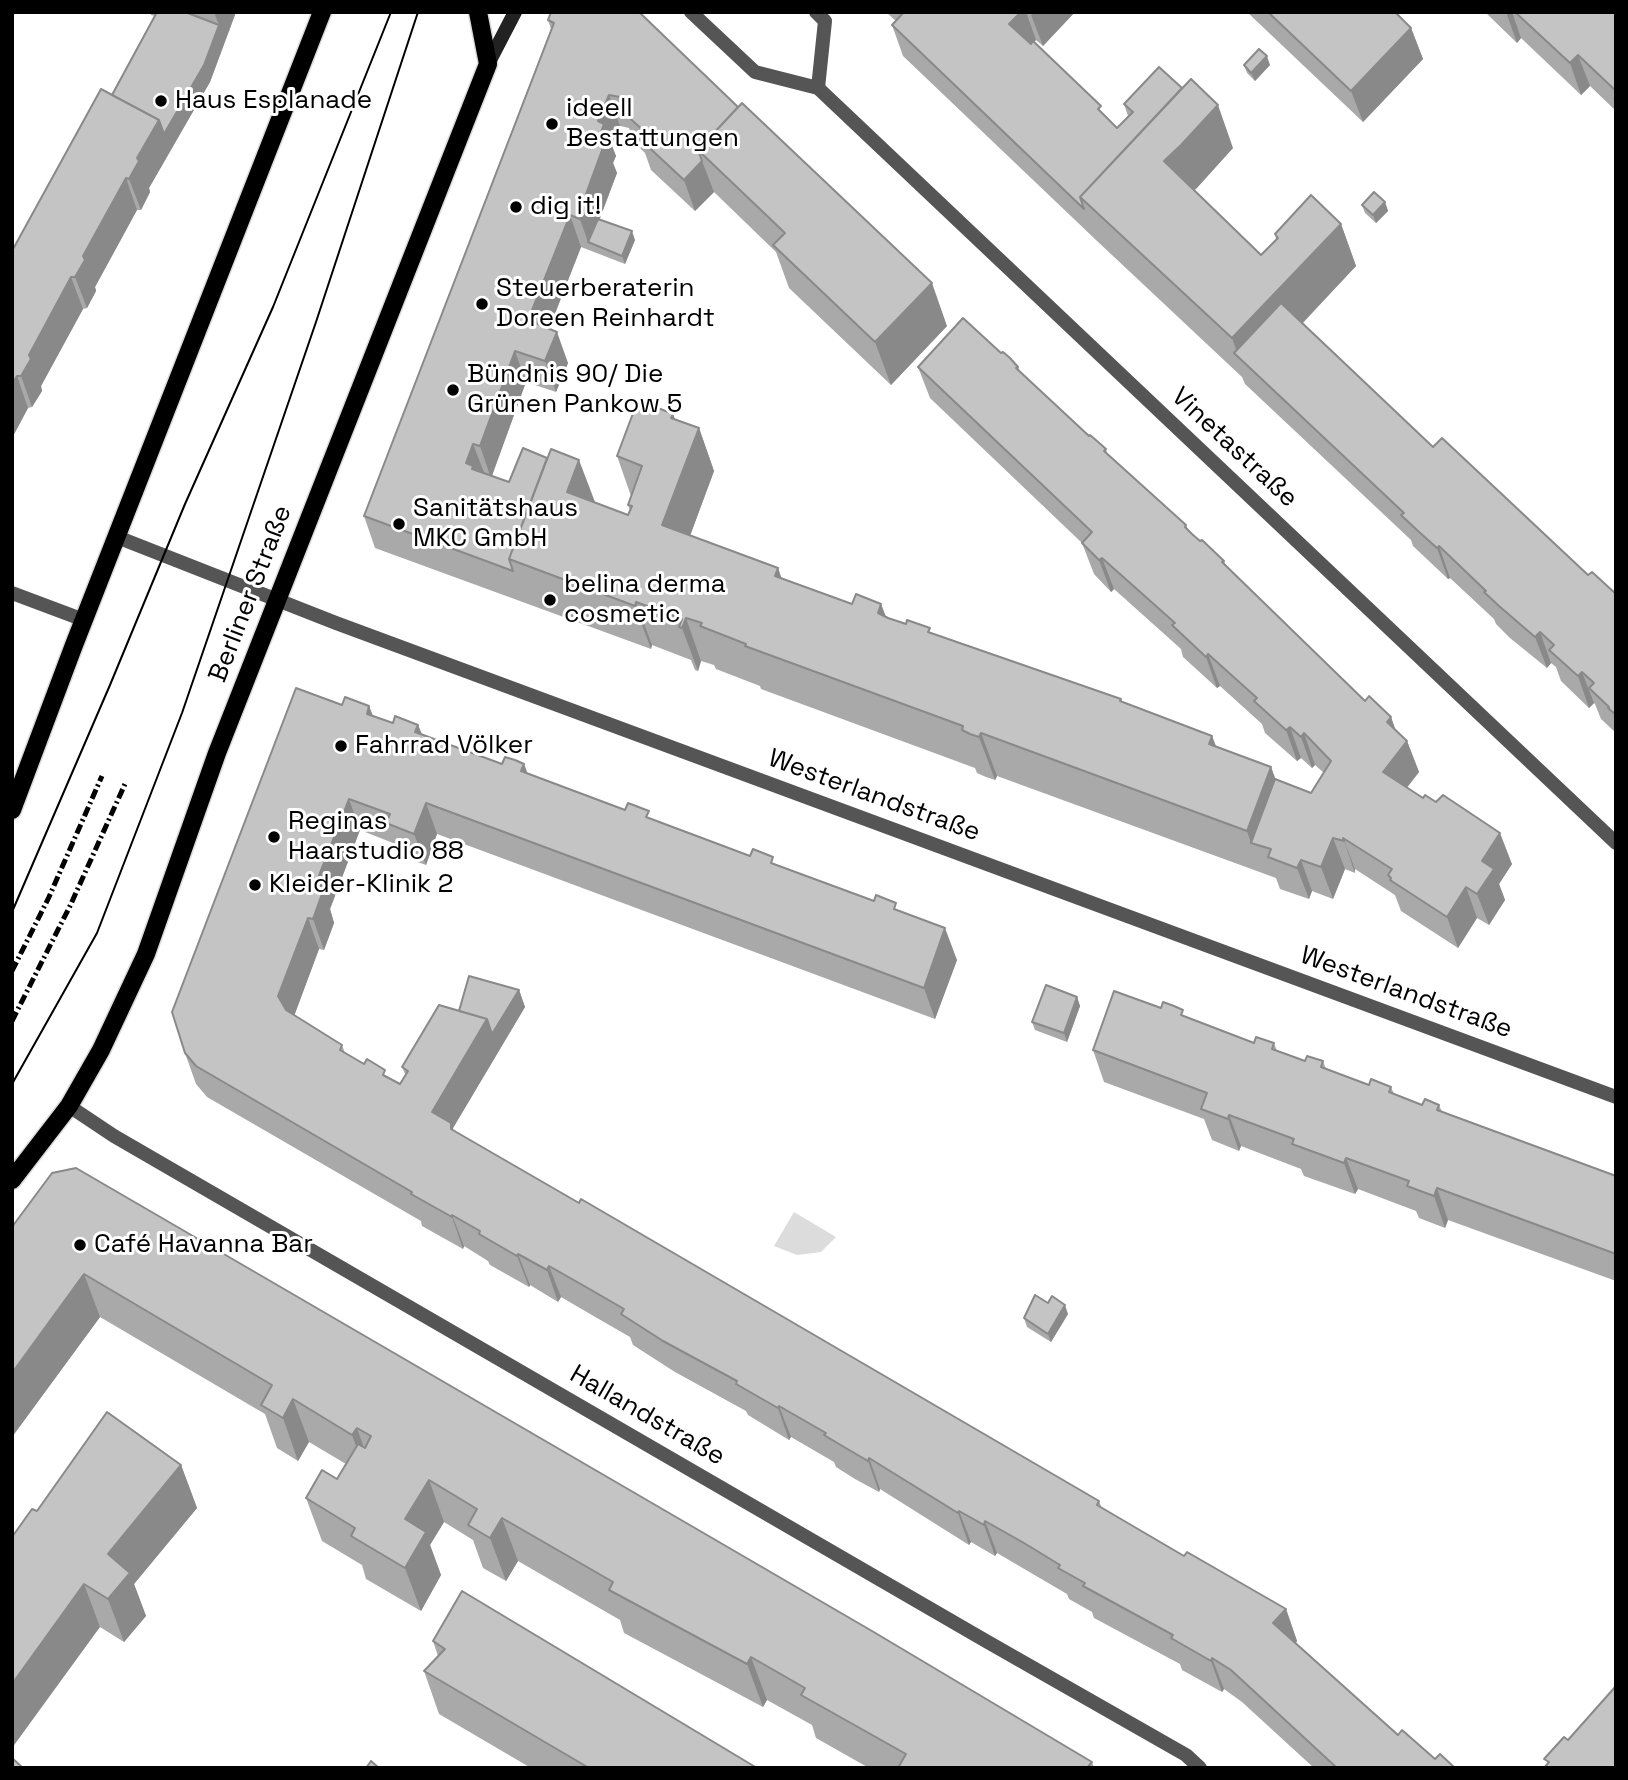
<!DOCTYPE html>
<meta charset="utf-8">
<style>
body{margin:0}
#map{position:relative;width:1628px;height:1780px;overflow:hidden;background:#fff;font-family:"Space Grotesk",sans-serif}
canvas{display:block}
.frame{position:absolute;inset:0;border:14px solid #000;pointer-events:none}
</style>
<div id="map">
<canvas width="1628" height="1780"></canvas>
<div class="frame"></div>
</div>
<script>
const g = document.querySelector('canvas').getContext('2d');
g.lineJoin = 'round';
function fill(path, color) { g.fillStyle = color; g.fill(path, 'evenodd'); }
const poly = rows => new Path2D(rows.map(r => 'M' + r).join(''));
function stroke(path, color, width, dash) { g.strokeStyle = color; g.lineWidth = width; g.lineCap = dash ? 'butt' : 'round'; g.setLineDash(dash || []); g.stroke(path); }
function drawText(font, color, halo, rows, align = 'center') {
  g.font = font + ' "Space Grotesk",sans-serif'; g.lineWidth = 6; g.setLineDash([]); g.textBaseline = 'middle'; g.strokeStyle = halo; g.fillStyle = color; for (const [text, x, y, turn = 0] of rows) {
    g.save(); g.translate(x, y); g.rotate((+turn || 0) * Math.PI / 180); g.textAlign = isNaN(turn) ? turn : align; if (halo) g.strokeText(text, 0, 0); g.fillText(text, 0, 0); g.restore();
  }
}
fill(poly([
 [794,1212,836,1237,821,1252,797,1255,774,1246]
]), '#dcdcdc');
const primary = poly([
 [12,810,74,645,322,12],
 [12,1180,69,1106,101,1050,146,954,217,753,488,64,478,12]
]);
stroke(primary, '#dbdbdb', 21);
stroke(poly([
 [816,12,825,21,818,88]
]), '#555', 14);
stroke(poly([
 [691,12,755,72,818,88,1616,843],
 [117,537,336,623,1616,1097],
 [12,593,84,620],
 [69,1106,114,1136,986,1641,1186,1755,1200,1768]
]), '#555', 14);
stroke(poly([
 [488,64,515,12]
]), '#222', 14);
stroke(primary, '#000', 18);
stroke(poly([
 [12,912,110,685,185,504,273,307,391,12],
 [12,1084,97,933,182,713,316,322,418,12]
]), '#000', 2);
stroke(poly([
 [12,971,49,897,102,776],
 [12,1021,70,906,125,784]
]), '#000', 5, [10, 3.5, 2, 3.5]);
fill(poly([
 [150,12,236,12,210,82,149,188,150,192,141,210,137,210,95,287,96,291,87,308,83,309,41,386,42,391,32,407,28,408,12,438,12,251,112,95,155,16,151,15],
 [551,12,947,326,891,385,789,288,776,252,714,192,695,211,651,170,645,153,635,143,629,128,620,126,612,146,616,156,613,163,617,173,599,219,635,240,625,264,581,247,549,329,568,363,556,392,526,382,492,476,509,482,595,502,628,515,630,510,628,505,631,496,617,456,673,414,675,419,699,428,714,471,690,536,778,568,781,578,852,604,881,604,886,617,1121,699,1122,702,1212,736,1216,746,1271,767,1275,779,1311,793,1324,773,1315,765,1312,768,1301,758,1297,761,1265,733,1262,724,1220,686,1217,688,1183,657,1181,649,1114,589,1111,592,1094,574,1082,543,930,398,918,367,1001,353,1018,367,1020,371,1089,436,1106,449,1107,454,1186,525,1188,530,1192,534,1224,561,1226,566,1365,701,1391,717,1395,730,1407,741,1419,772,1407,788,1512,864,1499,884,1505,900,1489,925,1477,918,1458,948,1401,911,1395,895,1355,869,1355,873,1345,869,1333,899,1312,891,1309,899,1280,889,1276,878,997,776,995,780,986,777,977,773,975,768,761,689,760,686,716,669,714,665,701,661,698,671,695,670,691,660,652,645,651,649,375,548,364,516,551,29,548,20],
 [886,12,1075,12,1043,46,1036,40,1034,42,1117,128,1128,116,1124,104,1233,148,1194,190,1261,255,1276,239,1275,234,1341,224,1356,266,1303,323,1433,447,1588,575,1616,594,1616,733,1601,719,1595,704,1594,703,1589,708,1561,681,1556,667,1551,663,1547,668,1510,638,1496,624,1494,619,1450,578,1448,579,1430,562,1413,546,1411,540,1245,384,1242,377,1096,240,903,56,892,25,896,21],
 [1247,12,1395,12,1411,28,1423,59,1363,122],
 [1485,12,1616,12,1616,111,1590,86,1581,95,1521,38,1517,43],
 [1244,65,1270,65,1255,81,1247,73],
 [1385,202,1388,211,1376,223,1365,213,1362,205],
 [342,705,369,706,373,716,393,723,418,725,422,734,899,911,957,960,935,1019,437,834,426,865,398,855,393,843,360,830,330,909,334,923,324,950,319,949,294,1016,342,1045,345,1053,400,1084,406,1076,402,1067,459,1011,519,990,525,1007,453,1128,453,1130,579,1203,1099,1501,1102,1509,1184,1556,1286,1609,1297,1641,1296,1643,1398,1735,1435,1759,1455,1768,1314,1768,1242,1702,1224,1689,1222,1692,1182,1670,1180,1664,1094,1618,1092,1612,1069,1599,1067,1594,997,1553,995,1556,971,1542,969,1545,880,1489,879,1492,855,1479,836,1467,834,1462,791,1437,789,1440,748,1415,746,1411,675,1372,633,1345,630,1337,597,1318,561,1297,558,1302,530,1285,529,1287,490,1265,488,1261,464,1246,463,1249,422,1226,421,1221,207,1097,196,1084,185,1053],
 [1077,997,1080,1006,1067,1042,1035,1030,1032,1022],
 [1186,1017,1254,1043,1274,1043,1277,1051,1305,1061,1323,1061,1326,1069,1369,1085,1391,1087,1394,1094,1422,1105,1439,1105,1442,1112,1616,1176,1616,1281,1448,1220,1445,1228,1419,1218,1416,1211,1358,1189,1355,1194,1304,1176,1301,1169,1241,1146,1239,1151,1212,1140,1204,1119,1104,1082,1093,1050],
 [12,1227,1092,1762,1094,1768,869,1768,816,1738,812,1725,767,1700,763,1707,624,1633,620,1620,518,1561,506,1581,483,1568,473,1540,444,1522,430,1545,441,1575,421,1611,366,1579,362,1565,322,1541,306,1498,337,1479,346,1464,309,1442,298,1461,277,1448,265,1414,100,1317,12,1437],
 [1068,1314,1051,1342,1027,1327,1024,1318],
 [181,1465,197,1508,134,1584,146,1616,124,1642,100,1627,37,1511],
 [433,1641,757,1768,531,1768,439,1714,424,1671,438,1656]
]), '#a9a9a9');
fill(poly([
 [214,12,236,12,210,82,149,188,150,192,141,210,129,179,137,158,159,120,219,25],
 [1021,12,1026,12,1036,40,1021,55,1009,24],
 [1034,12,1075,12,1043,46,1031,15],
 [1506,12,1512,12,1521,38,1517,43],
 [1411,28,1423,59,1363,122,1351,91],
 [1578,55,1590,86,1581,95,1570,63],
 [1267,56,1270,65,1255,81,1251,73],
 [609,95,620,126,612,146,616,156,613,163,617,173,599,221,588,242,580,219,598,140,598,121],
 [1218,105,1233,148,1197,188,1179,204,1088,205],
 [702,161,714,192,695,211,684,180],
 [126,178,137,210,95,287,96,291,87,308,75,277,83,256],
 [1385,202,1388,211,1376,223,1373,215],
 [570,215,581,247,540,352,528,320],
 [1341,224,1356,266,1255,373,1239,358,1232,338],
 [632,231,635,240,625,264,622,256],
 [71,277,83,309,41,386,42,391,32,407,21,376,29,355],
 [932,283,947,326,891,385,875,342],
 [557,332,568,363,556,392,545,361],
 [515,351,526,382,491,478,480,446],
 [17,376,28,408,12,438,12,385],
 [673,414,688,456,699,428,714,471,678,568,662,525,671,418],
 [473,444,485,475,484,500,466,463],
 [579,460,595,502,567,492],
 [1439,546,1450,578,1448,579,1437,548],
 [1102,558,1114,589,1111,592,1099,560],
 [778,568,793,611,775,576],
 [636,602,652,645,651,649,635,606],
 [881,604,897,647,878,613],
 [686,618,701,661,698,671,682,628],
 [1540,632,1551,663,1547,668,1535,637],
 [1208,654,1220,686,1217,688,1206,657],
 [1582,672,1594,703,1589,708,1578,676],
 [369,706,381,738,367,714],
 [1391,717,1402,748,1407,741,1419,772,1394,803,1383,772,1387,722],
 [418,725,430,756,415,732],
 [1290,727,1301,758,1297,761,1286,730],
 [981,733,997,776,995,780,979,737],
 [1304,733,1315,765,1312,768,1301,737],
 [1212,736,1228,779,1209,744],
 [524,764,536,795,521,771],
 [1271,767,1287,810,1251,843,1247,831],
 [349,799,360,830,330,909,334,923,324,950,313,919,314,888],
 [426,803,437,834,426,865,414,834],
 [1500,833,1512,864,1499,884,1505,900,1489,925,1477,894,1482,861],
 [1333,838,1345,869,1333,899,1321,867],
 [1343,838,1355,869,1355,873,1344,841],
 [1301,860,1312,891,1309,899,1297,868],
 [1466,887,1477,918,1458,948,1447,917],
 [308,918,319,949,290,1027,278,996],
 [945,928,957,960,935,1019,924,988],
 [519,990,525,1007,453,1128,462,1154,432,1112,487,1019],
 [1077,997,1080,1006,1067,1042,1064,1033],
 [1229,1115,1241,1146,1239,1151,1228,1119],
 [1346,1158,1358,1189,1355,1194,1344,1163],
 [1437,1188,1448,1220,1445,1228,1434,1196],
 [452,1215,464,1246,463,1249,452,1217],
 [518,1254,530,1285,529,1287,517,1256],
 [549,1266,561,1297,558,1302,547,1270],
 [84,1274,100,1317,12,1437,12,1373],
 [1065,1305,1068,1314,1051,1342,1048,1334],
 [293,1399,309,1442,298,1461,283,1418],
 [779,1406,791,1437,789,1440,778,1408],
 [357,1428,372,1471,368,1478,352,1435],
 [869,1458,880,1489,879,1492,868,1461],
 [181,1465,197,1508,134,1584,146,1616,124,1642,108,1599,108,1554],
 [429,1480,444,1522,430,1545,441,1575,421,1611,405,1568,405,1519],
 [959,1511,971,1542,969,1545,958,1513],
 [502,1518,518,1561,506,1581,490,1538],
 [985,1521,997,1553,995,1556,984,1525],
 [84,1584,100,1627,12,1748,12,1684],
 [1286,1609,1297,1641,1285,1654,1273,1623],
 [751,1657,767,1700,763,1707,747,1664],
 [1212,1658,1224,1689,1222,1692,1211,1661]
]), '#898989');
const building = poly([
 [157,12,185,12,219,25,204,65,164,134,159,120,112,95,157,12],
 [551,12,639,12,738,107,698,150,702,161,684,180,640,139,646,133,623,112,629,107,620,97,609,95,598,121,604,124,598,140,605,142,586,194,590,196,580,219,570,215,528,320,557,332,545,361,515,351,480,446,473,444,466,463,473,466,472,469,509,482,523,448,547,458,509,559,513,571,364,516,554,23,548,20,551,12],
 [904,12,1021,12,1009,24,1031,44,1033,41,1101,106,1098,109,1117,128,1133,112,1124,104,1159,67,1182,88,1080,197,1084,209,892,25,904,12],
 [1268,12,1395,12,1411,28,1351,91,1268,12],
 [1515,12,1616,12,1616,91,1578,55,1570,63,1515,12],
 [1259,49,1267,56,1251,73,1244,65,1259,49],
 [1191,79,1218,105,1181,145,1164,161,1261,255,1278,238,1275,234,1311,195,1341,224,1232,338,1080,197,1191,79],
 [101,89,159,120,137,158,139,161,129,179,126,178,83,256,85,260,75,277,71,277,29,355,31,359,21,376,17,376,12,385,12,251,101,89],
 [742,103,932,283,875,342,773,245,785,233,698,150,742,103],
 [1374,192,1385,202,1373,215,1362,205,1374,192],
 [598,219,632,231,622,256,588,242,598,219],
 [1281,303,1433,447,1442,438,1588,575,1592,572,1616,594,1616,715,1608,708,1609,707,1589,688,1594,683,1582,672,1578,676,1549,650,1554,645,1540,632,1535,637,1499,606,1484,592,1486,591,1439,546,1437,548,1418,531,1401,515,1404,513,1234,353,1281,303],
 [963,318,1001,353,1003,352,1010,358,1018,367,1016,368,1089,436,1090,435,1097,441,1106,449,1104,451,1186,525,1185,527,1192,534,1200,541,1202,540,1224,561,1222,562,1365,701,1369,696,1391,717,1387,722,1407,741,1383,772,1423,798,1425,795,1436,802,1443,795,1500,833,1482,861,1494,869,1477,894,1466,887,1447,917,1390,880,1391,878,1388,875,1392,869,1343,838,1344,841,1333,838,1321,867,1301,860,1297,868,1268,857,1271,849,1251,843,1275,779,1311,793,1331,761,1304,733,1301,737,1290,727,1286,730,1254,701,1257,698,1208,654,1206,657,1172,625,1175,623,1102,558,1099,560,1082,543,1092,532,918,367,963,318],
 [638,400,673,414,671,418,699,428,662,525,778,568,775,576,852,604,856,594,881,604,878,613,888,618,906,624,907,620,930,628,928,632,1121,699,1120,701,1212,736,1209,744,1271,767,1247,831,981,733,979,737,970,734,962,730,963,726,745,646,746,644,700,626,702,623,686,618,682,628,679,627,682,619,636,602,635,606,509,559,551,449,579,460,567,492,628,515,632,506,628,505,642,466,617,456,638,400],
 [296,688,342,705,345,697,369,706,367,714,393,723,395,716,418,725,415,732,502,764,505,757,515,760,524,764,521,771,625,810,628,803,649,811,646,817,750,856,753,849,773,857,771,863,874,901,876,895,896,903,894,909,945,928,924,988,426,803,414,834,386,823,390,814,349,799,314,888,323,891,313,919,308,918,278,996,286,1010,342,1045,340,1050,364,1064,367,1059,385,1070,383,1075,400,1084,408,1071,402,1067,439,1005,487,1019,432,1112,451,1123,451,1129,579,1203,581,1199,1099,1501,1097,1505,1184,1556,1187,1552,1286,1609,1273,1623,1398,1735,1402,1730,1435,1759,1440,1754,1455,1768,1337,1768,1231,1670,1212,1658,1211,1661,1171,1638,1173,1635,1083,1586,1085,1583,1058,1568,1060,1565,1024,1543,985,1521,984,1525,959,1511,958,1513,869,1458,868,1461,844,1447,824,1435,826,1433,779,1406,778,1408,736,1384,737,1381,663,1341,621,1314,624,1309,586,1287,549,1266,547,1270,518,1254,517,1256,479,1234,480,1231,452,1215,452,1217,411,1194,412,1192,196,1066,185,1053,172,1012,296,688],
 [469,976,519,990,492,1034,487,1019,459,1011,469,976],
 [1046,985,1077,997,1064,1033,1032,1022,1046,985],
 [1114,991,1161,1008,1163,1002,1174,1006,1183,1010,1181,1015,1254,1043,1256,1037,1274,1043,1272,1049,1305,1061,1307,1056,1323,1061,1321,1067,1369,1085,1371,1079,1391,1087,1389,1092,1422,1105,1425,1099,1439,1105,1437,1110,1616,1176,1616,1254,1437,1188,1434,1196,1407,1186,1409,1181,1346,1158,1344,1163,1292,1144,1294,1139,1229,1115,1228,1119,1201,1109,1207,1093,1093,1050,1114,991],
 [76,1168,872,1631,1092,1762,1087,1768,898,1768,906,1754,801,1695,805,1688,751,1657,747,1664,609,1590,613,1582,502,1518,490,1538,468,1525,477,1509,429,1480,405,1519,426,1532,405,1568,351,1536,355,1528,306,1498,322,1470,337,1479,358,1444,365,1448,371,1436,357,1428,352,1435,293,1399,283,1418,261,1405,272,1385,84,1274,12,1373,12,1227,52,1173,76,1168],
 [1035,1295,1048,1303,1052,1296,1065,1305,1048,1334,1024,1318,1035,1295],
 [107,1412,181,1465,108,1554,130,1573,108,1599,84,1584,12,1684,12,1537,32,1509,37,1511,107,1412],
 [462,1591,757,1768,589,1768,424,1671,445,1649,433,1641,462,1591],
 [1616,1686,1616,1768,1544,1768,1549,1762,1544,1759,1564,1737,1568,1740,1616,1686],
 [12,1758,23,1768,12,1768,12,1758],
 [371,1761,379,1768,366,1768,371,1761]
]);
fill(building, '#c4c4c4');
stroke(building, '#898989', 2);
for (const [x, y, r, color] of [
 [161,101,7,"#000"],
 [552,124,7,"#000"],
 [516,207,7,"#000"],
 [482,304,7,"#000"],
 [453,390,7,"#000"],
 [399,524,7,"#000"],
 [550,600,7,"#000"],
 [341,746,7,"#000"],
 [274,837,7,"#000"],
 [255,885,7,"#000"],
 [80,1245,7,"#000"]
]) { const dot = new Path2D(); dot.arc(x, y, r, 0, 2 * Math.PI); g.fillStyle = color; g.fill(dot); stroke(dot, '#fff', 2.5); }
drawText('26px', '#000', '#fff', [
 ["Haus Esplanade",175,101],
 ["ideell",566,109],
 ["Bestattungen",566,139],
 ["dig it!",530,207],
 ["Steuerberaterin",496,289],
 ["Doreen Reinhardt",496,319],
 ["Bündnis 90/ Die",467,375],
 ["Grünen Pankow 5",467,405],
 ["Sanitätshaus",413,509],
 ["MKC GmbH",413,539],
 ["belina derma",564,585],
 ["cosmetic",564,615],
 ["Fahrrad Völker",355,746],
 ["Reginas",288,822],
 ["Haarstudio 88",288,852],
 ["Kleider-Klinik 2",269,885],
 ["Café Havanna Bar",94,1245]
], 'left');
drawText('26px', '#000', '#fff', [
 ["Vinetastraße",1234,448,43],
 ["Berliner Straße",251,594,-69],
 ["Westerlandstraße",874,796,20],
 ["Westerlandstraße",1406,993,20],
 ["Hallandstraße",647,1416,30]
]);
</script>
